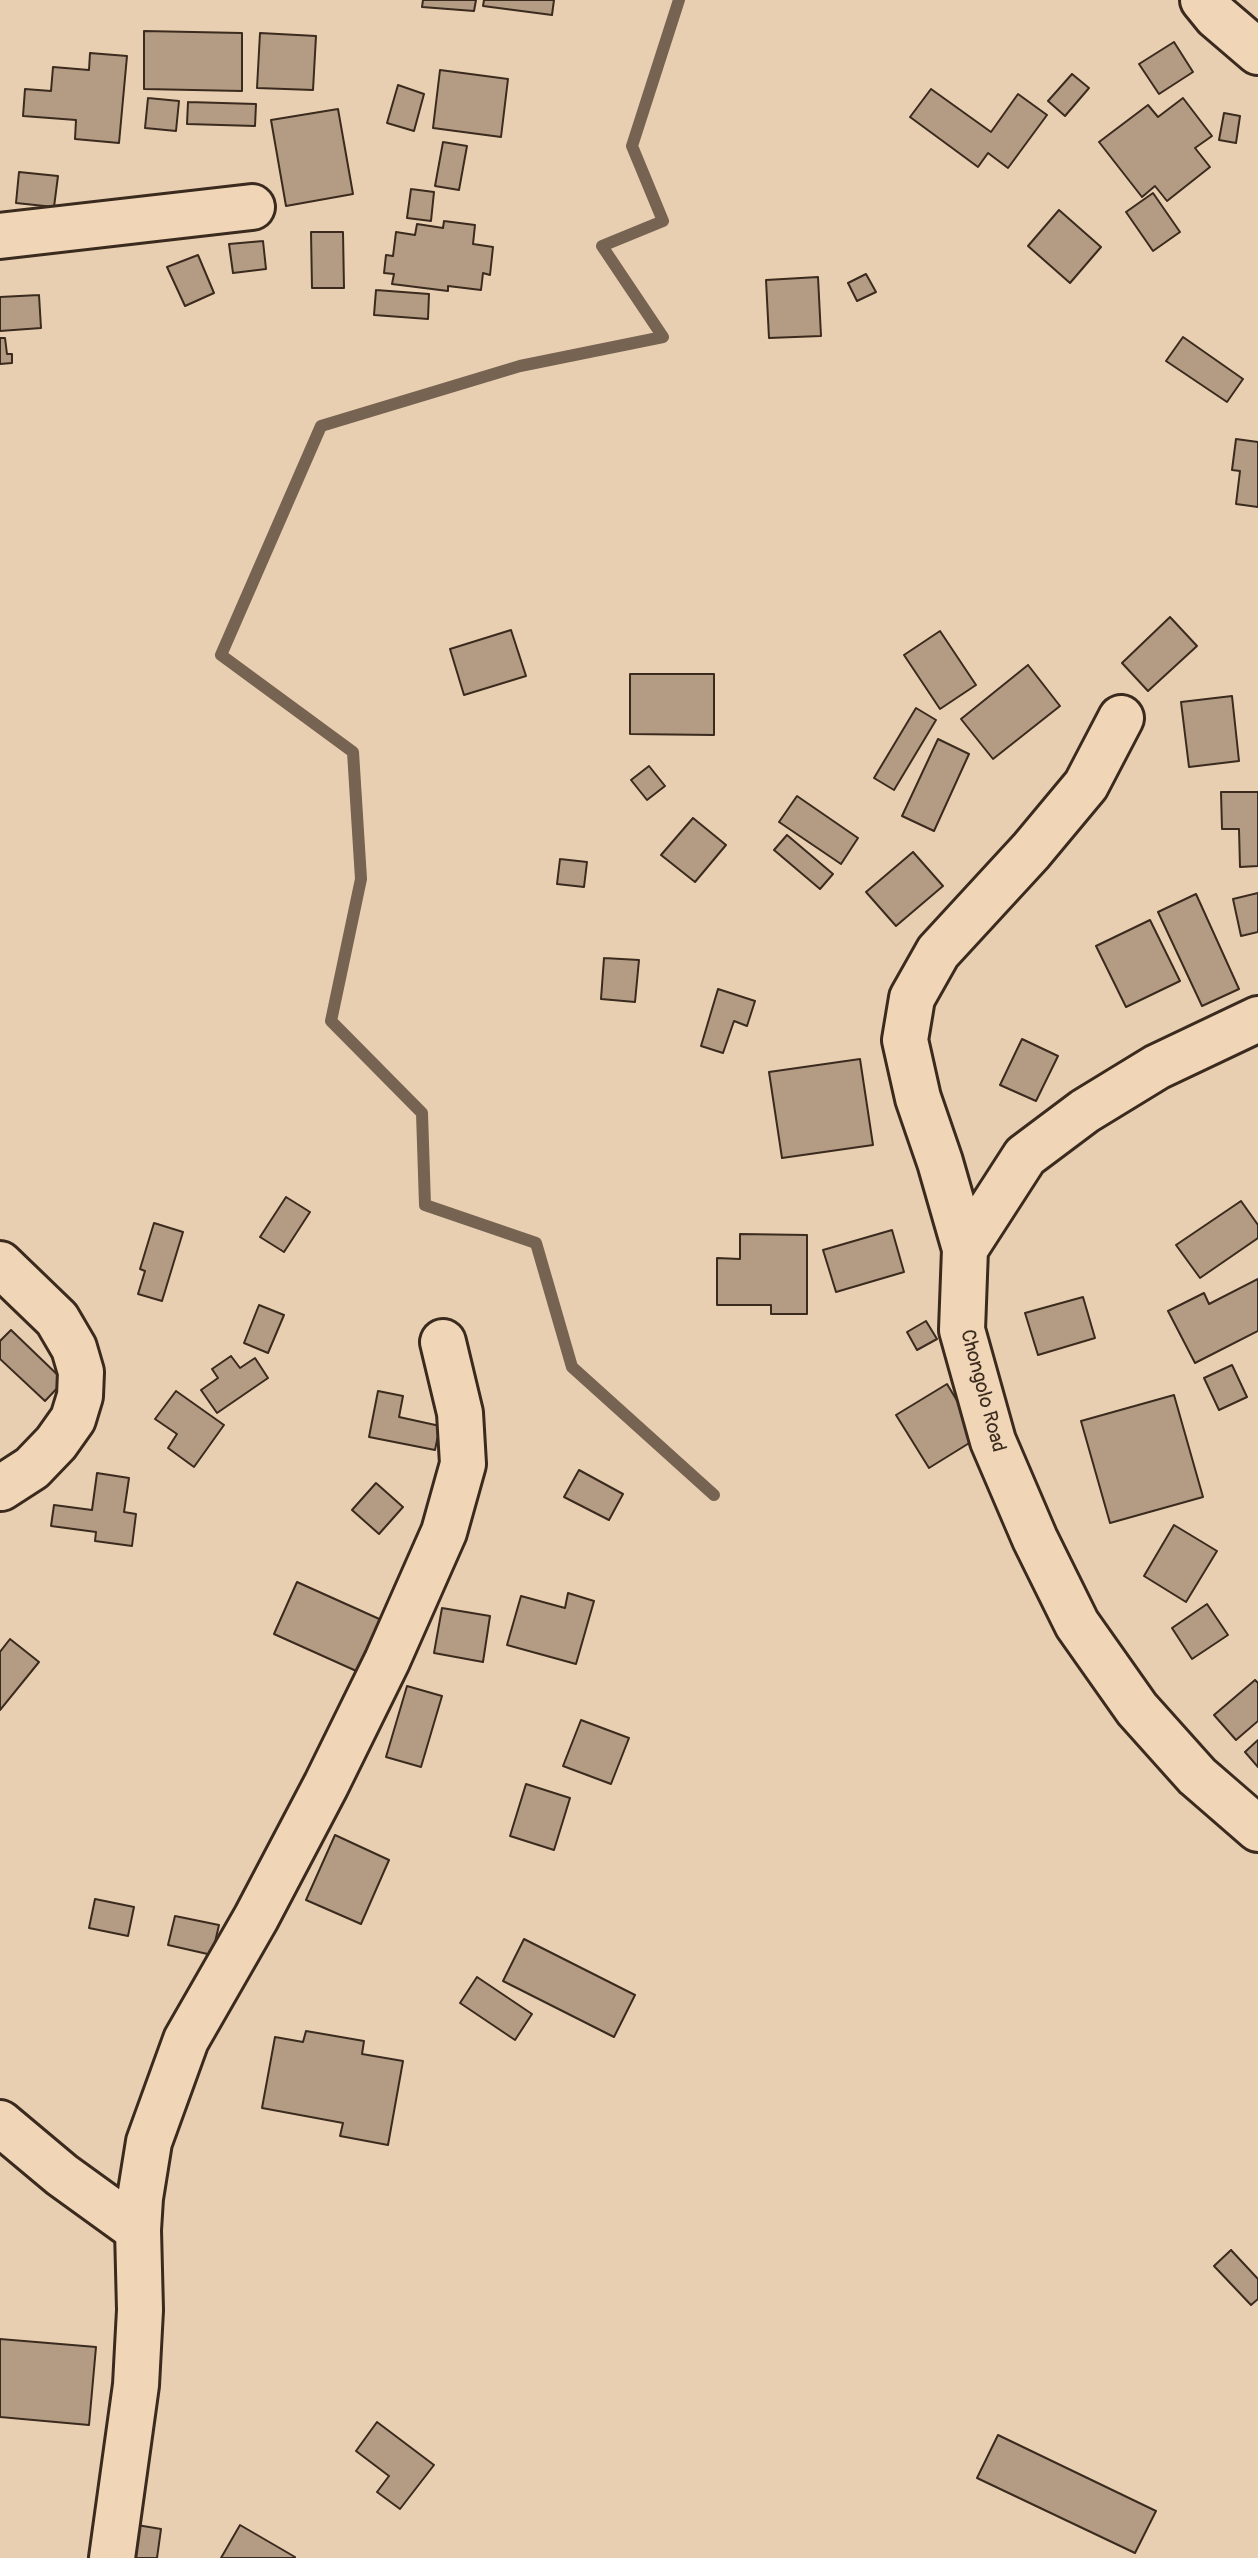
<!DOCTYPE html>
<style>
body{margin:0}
canvas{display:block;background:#e9cfb1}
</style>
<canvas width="1258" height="2558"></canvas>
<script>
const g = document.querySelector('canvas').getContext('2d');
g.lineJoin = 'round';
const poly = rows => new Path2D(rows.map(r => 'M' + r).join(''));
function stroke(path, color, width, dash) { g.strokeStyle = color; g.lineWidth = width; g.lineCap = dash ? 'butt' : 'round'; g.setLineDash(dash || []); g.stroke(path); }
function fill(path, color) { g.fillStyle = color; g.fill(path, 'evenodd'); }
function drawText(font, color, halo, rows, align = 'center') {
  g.font = font + ' Pangolin,sans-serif'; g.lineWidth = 7; g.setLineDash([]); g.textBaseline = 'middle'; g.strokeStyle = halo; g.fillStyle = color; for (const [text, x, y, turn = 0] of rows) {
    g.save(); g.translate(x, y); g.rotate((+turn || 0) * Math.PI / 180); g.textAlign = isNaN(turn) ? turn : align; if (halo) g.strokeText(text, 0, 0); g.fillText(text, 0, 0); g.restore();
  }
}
stroke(poly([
 [679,0,632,146,663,221,602,246,663,337,520,366,321,426,221,655,353,752,361,879,331,1021,422,1113,425,1205,536,1243,572,1367,714,1495]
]), '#776351', 12);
const building = poly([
 [423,0,476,0,474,11,422,7,423,0],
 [484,0,554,0,552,15,483,6,484,0],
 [144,31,242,33,242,91,144,89,144,31],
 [260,33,316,36,313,90,257,88,260,33],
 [1174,42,1193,72,1159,94,1139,64,1174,42],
 [90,53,127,56,119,143,75,139,76,120,23,116,25,89,51,91,53,67,89,70,90,53],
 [440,70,508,79,501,137,433,128,440,70],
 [1072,74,1089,88,1065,116,1048,101,1072,74],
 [398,85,424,94,414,131,387,123,398,85],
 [931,89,991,132,1018,94,1047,115,1008,168,988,153,978,167,910,117,931,89],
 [148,98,179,101,176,131,145,128,148,98],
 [1183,98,1212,136,1195,148,1210,167,1167,201,1155,186,1142,197,1099,142,1148,105,1158,117,1183,98],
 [188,102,256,104,255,126,187,124,188,102],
 [338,109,353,194,286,206,271,120,338,109],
 [1224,113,1240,116,1236,143,1219,140,1224,113],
 [443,142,467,146,459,190,435,186,443,142],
 [19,172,58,176,54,207,16,203,19,172],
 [411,189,434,192,431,221,407,218,411,189],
 [1153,193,1180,232,1153,251,1126,212,1153,193],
 [1059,210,1101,247,1070,283,1028,246,1059,210],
 [444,221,475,225,473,244,493,247,490,275,483,273,481,290,448,286,448,291,392,284,394,274,384,273,386,255,393,256,396,232,415,235,417,224,443,228,444,221],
 [311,232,343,232,344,288,312,288,311,232],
 [263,241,266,269,233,273,229,244,263,241],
 [198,255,214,293,185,306,167,267,198,255],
 [866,274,876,292,857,301,848,283,866,274],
 [818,277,821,336,769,338,766,280,818,277],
 [376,290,429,294,428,319,374,315,376,290],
 [39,295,41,328,0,331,0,297,39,295],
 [1183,337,1243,379,1227,402,1166,361,1183,337],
 [0,338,5,338,7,354,12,354,12,363,0,364,0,338],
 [1236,439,1258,442,1258,507,1236,504,1240,471,1232,470,1236,439],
 [1170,617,1197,646,1148,691,1122,663,1170,617],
 [511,630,526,676,464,695,450,649,511,630],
 [940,631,976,685,940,709,904,655,940,631],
 [1028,665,1060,706,993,759,961,719,1028,665],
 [630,674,714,674,714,735,630,734,630,674],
 [1232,696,1239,761,1189,767,1181,702,1232,696],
 [916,708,936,720,894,790,874,778,916,708],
 [938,739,969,754,934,831,902,816,938,739],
 [649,766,665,786,647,800,631,780,649,766],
 [1221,792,1258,792,1258,866,1240,867,1239,829,1222,829,1221,792],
 [797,796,858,838,841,864,779,822,797,796],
 [693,818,726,845,695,882,661,855,693,818],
 [787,835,833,874,820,889,774,850,787,835],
 [913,852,943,886,896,926,866,892,913,852],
 [560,859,587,862,584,887,557,884,560,859],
 [1258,893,1258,932,1241,936,1233,899,1258,893],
 [1196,894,1239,989,1202,1006,1158,912,1196,894],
 [1150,920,1180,981,1126,1007,1096,946,1150,920],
 [604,958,639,960,635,1002,601,999,604,958],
 [718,989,755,1001,747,1026,734,1021,723,1053,701,1046,718,989],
 [1022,1039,1058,1056,1036,1101,1000,1085,1022,1039],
 [860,1059,873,1145,782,1158,769,1072,860,1059],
 [286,1197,310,1212,284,1252,260,1237,286,1197],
 [1241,1201,1258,1225,1258,1238,1200,1278,1176,1245,1241,1201],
 [154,1223,183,1232,162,1301,138,1294,145,1271,140,1269,154,1223],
 [892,1230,904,1272,836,1292,823,1250,892,1230],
 [740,1234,807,1235,807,1314,771,1314,771,1305,717,1305,717,1258,740,1259,740,1234],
 [1258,1279,1258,1331,1195,1363,1168,1311,1204,1293,1209,1304,1258,1279],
 [1083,1297,1095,1338,1038,1355,1025,1313,1083,1297],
 [259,1305,284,1315,268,1353,244,1343,259,1305],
 [926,1321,937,1339,917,1350,907,1332,926,1321],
 [11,1330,64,1381,45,1401,0,1359,0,1341,11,1330],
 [231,1356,240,1368,255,1358,268,1378,217,1413,201,1390,218,1378,212,1369,231,1356],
 [1232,1365,1247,1397,1219,1410,1204,1378,1232,1365],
 [947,1384,979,1437,929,1468,896,1415,947,1384],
 [176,1391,224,1425,194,1467,168,1448,177,1434,155,1419,176,1391],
 [378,1391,403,1396,399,1417,440,1426,435,1450,369,1437,378,1391],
 [1174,1395,1203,1497,1110,1523,1081,1421,1174,1395],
 [579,1470,623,1494,609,1520,564,1497,579,1470],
 [97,1473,129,1478,124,1512,136,1514,132,1546,95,1541,96,1532,51,1526,54,1505,92,1510,97,1473],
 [376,1483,403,1507,379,1534,352,1510,376,1483],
 [1174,1525,1217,1551,1186,1602,1144,1576,1174,1525],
 [297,1582,386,1622,363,1674,274,1634,297,1582],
 [568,1593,594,1601,576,1664,507,1645,521,1596,565,1608,568,1593],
 [1207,1604,1228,1635,1192,1659,1172,1628,1207,1604],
 [442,1608,490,1616,483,1662,434,1653,442,1608],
 [10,1639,39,1662,0,1710,0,1652,10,1639],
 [1255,1680,1258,1683,1258,1721,1236,1740,1214,1715,1255,1680],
 [407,1686,442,1696,421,1767,386,1757,407,1686],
 [581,1720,629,1738,611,1784,563,1766,581,1720],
 [1258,1740,1258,1767,1245,1752,1258,1740],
 [526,1784,570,1798,554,1850,510,1836,526,1784],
 [335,1835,389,1860,361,1924,306,1900,335,1835],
 [95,1899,134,1907,128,1936,89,1928,95,1899],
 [175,1916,219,1925,212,1955,168,1945,175,1916],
 [524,1939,635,1995,614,2037,503,1981,524,1939],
 [477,1977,532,2014,515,2040,460,2003,477,1977],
 [306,2031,364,2041,362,2054,403,2061,388,2145,340,2136,343,2123,262,2108,275,2037,303,2042,306,2031],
 [1231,2250,1258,2279,1258,2299,1251,2305,1214,2266,1231,2250],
 [0,2339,96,2347,89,2425,0,2417,0,2339],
 [377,2422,434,2465,400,2509,377,2492,389,2476,356,2451,377,2422],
 [998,2435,1156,2511,1135,2553,977,2478,998,2435],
 [137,2525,161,2529,157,2558,132,2558,137,2525],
 [240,2525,295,2557,295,2558,221,2558,240,2525]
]);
fill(building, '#b39c83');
stroke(building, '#3b2a1e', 2);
const minor = poly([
 [1203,0,1216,16,1258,52],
 [0,236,252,207],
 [1258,1019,1157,1067,1085,1111,1025,1156,965,1249,962,1330,993,1441,1035,1539,1077,1624,1137,1709,1197,1776,1258,1829],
 [965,1249,940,1162,918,1098,905,1040,912,998,938,952,1031,851,1086,785,1121,718],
 [0,1264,57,1319,74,1348,81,1372,80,1396,73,1419,56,1443,32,1468,1,1488],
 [0,2123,62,2175,138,2230],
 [112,2558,136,2385,140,2310,138,2230,140,2198,149,2142,186,2040,256,1918,326,1785,387,1661,444,1532,463,1464,460,1413,443,1342]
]);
stroke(minor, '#3b2a1e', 50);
stroke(minor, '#f0d6b7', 44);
drawText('20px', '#3b2a1e', '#f0d6b7', [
 ["Chongolo Road",982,1391,75]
]);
</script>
